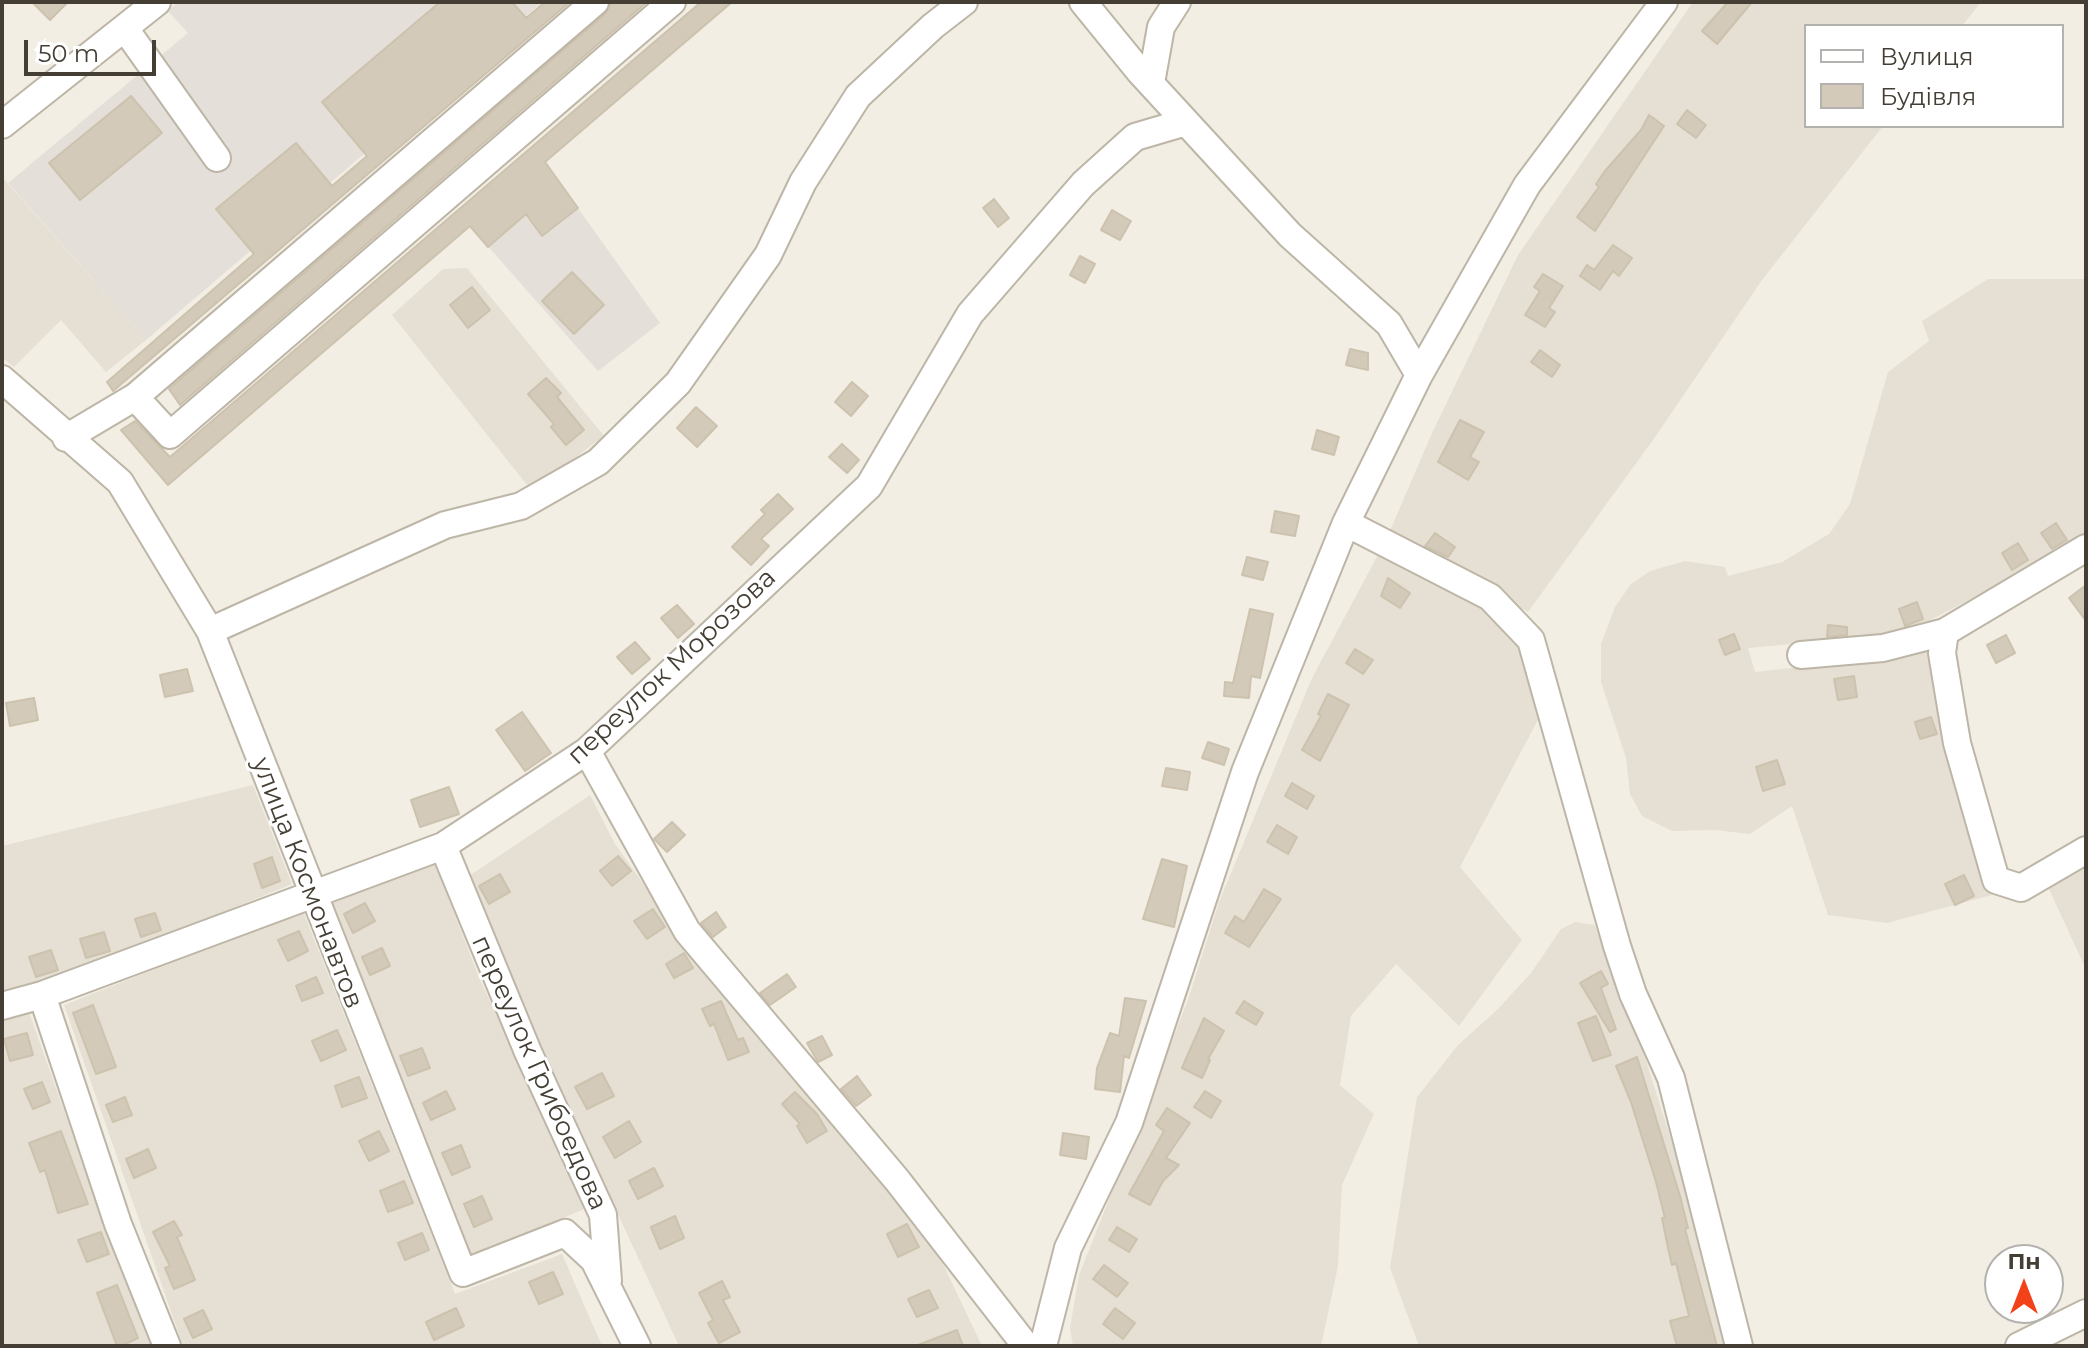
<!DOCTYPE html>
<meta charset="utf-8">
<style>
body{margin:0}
#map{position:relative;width:2088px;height:1348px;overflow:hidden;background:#f2eee4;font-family:Montserrat,sans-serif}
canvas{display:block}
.frame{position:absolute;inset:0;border:4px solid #443e34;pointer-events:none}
.legend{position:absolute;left:1804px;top:24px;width:260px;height:104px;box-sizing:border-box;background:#fff;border:2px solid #b4b2ae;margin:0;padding:10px 14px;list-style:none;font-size:24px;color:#443e34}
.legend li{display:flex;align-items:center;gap:16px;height:40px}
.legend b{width:40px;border:2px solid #b4b2ae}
.north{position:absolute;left:1984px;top:1244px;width:80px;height:80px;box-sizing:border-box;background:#fff;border:2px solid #b4b2ae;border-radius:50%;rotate:0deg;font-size:22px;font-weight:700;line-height:32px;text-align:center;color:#443e34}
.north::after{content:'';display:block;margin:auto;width:28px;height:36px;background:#f3411a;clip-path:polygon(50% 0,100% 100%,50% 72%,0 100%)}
.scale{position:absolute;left:24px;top:40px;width:132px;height:36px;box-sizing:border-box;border:4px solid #443e34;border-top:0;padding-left:10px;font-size:24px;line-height:28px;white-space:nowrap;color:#443e34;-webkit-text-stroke:6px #fff;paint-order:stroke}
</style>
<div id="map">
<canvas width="2088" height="1348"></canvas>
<div class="frame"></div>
<ul class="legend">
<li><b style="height:10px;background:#fff"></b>Вулиця</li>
<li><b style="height:22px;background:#d3caba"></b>Будівля</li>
</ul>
<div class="north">Пн</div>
<div class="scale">50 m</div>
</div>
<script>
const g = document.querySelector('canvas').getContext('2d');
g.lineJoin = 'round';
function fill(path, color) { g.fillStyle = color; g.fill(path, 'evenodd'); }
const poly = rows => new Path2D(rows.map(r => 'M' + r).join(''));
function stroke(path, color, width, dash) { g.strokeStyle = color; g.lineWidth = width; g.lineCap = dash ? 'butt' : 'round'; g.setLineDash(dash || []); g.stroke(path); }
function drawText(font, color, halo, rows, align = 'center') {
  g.font = font + ' Montserrat,sans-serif'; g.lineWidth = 6; g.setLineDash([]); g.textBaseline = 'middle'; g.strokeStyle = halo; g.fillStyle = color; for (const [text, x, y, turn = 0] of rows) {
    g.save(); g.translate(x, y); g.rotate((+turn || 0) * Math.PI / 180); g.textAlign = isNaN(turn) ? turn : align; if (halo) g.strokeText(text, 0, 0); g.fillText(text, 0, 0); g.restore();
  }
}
fill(poly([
 [1693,2,1981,2,1962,26,1806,26,1806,126,1883,126,1762,280,1653,440,1528,612,1389,533,1433,431,1518,255],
 [2,177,146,340,106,372,61,320,14,367,2,357],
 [467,268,604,436,561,468,527,485,392,315,443,269],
 [1988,279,2086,279,2086,532,2000,584,1903,634,1748,648,1755,672,1873,659,1930,644,1966,816,1992,895,1887,923,1828,915,1792,806,1750,834,1715,830,1672,831,1642,816,1630,794,1626,758,1601,682,1601,644,1615,607,1630,585,1650,571,1685,561,1725,567,1728,576,1782,562,1829,534,1850,504,1888,372,1929,341,1922,321],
 [1380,551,1490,609,1520,643,1540,716,1460,867,1522,940,1459,1026,1396,964,1351,1016,1340,1085,1374,1114,1342,1185,1338,1266,1321,1346,1073,1346,1070,1328,1079,1275,1188,1000,1219,902,1312,678],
 [253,785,292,884,67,976,2,996,2,846],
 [590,795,615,844,715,985,934,1245,982,1346,679,1346,546,1059,469,876],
 [434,861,480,980,589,1207,470,1257,331,904],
 [2086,864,2086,969,2047,885],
 [303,911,455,1294,562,1254,602,1346,183,1346,64,1005],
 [1575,922,1595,925,1622,1005,1642,1048,1678,1162,1725,1346,1419,1346,1390,1268,1417,1097,1458,1045,1499,1008,1531,973,1561,929],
 [29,1012,101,1215,151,1346,2,1346,2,1020]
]), '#e5e0d3');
fill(poly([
 [178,2,542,2,146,340,8,183,188,33,168,11],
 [545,162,660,323,598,371,470,226]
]), '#e4dfd9');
const building = poly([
 [32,2,68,2,50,20,32,2],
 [440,2,512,2,526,18,545,2,570,2,113,391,107,382,254,254,216,209,296,143,332,186,367,156,322,102,440,2],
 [611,2,647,2,180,405,169,389,605,14,611,2],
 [701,2,732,2,545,162,578,208,542,236,526,214,488,247,470,226,168,485,121,430,135,421,170,457,701,2],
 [1728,2,1752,2,1717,44,1702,31,1728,2],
 [131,96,162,133,80,200,49,163,131,96],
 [1687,110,1706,125,1696,138,1677,124,1687,110],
 [1649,115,1664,126,1595,231,1577,217,1599,187,1596,184,1605,171,1641,130,1649,115],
 [994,199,1009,218,998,227,983,208,994,199],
 [1112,210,1131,221,1120,240,1101,230,1112,210],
 [1613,245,1632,258,1619,276,1613,271,1600,290,1580,276,1587,265,1594,270,1613,245],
 [1080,256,1095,264,1085,283,1070,275,1080,256],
 [572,272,604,305,574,334,542,301,572,272],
 [1543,274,1563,286,1549,308,1555,312,1545,327,1525,315,1540,291,1534,287,1543,274],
 [472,287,490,310,468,328,450,305,472,287],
 [1350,349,1368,353,1368,370,1346,365,1350,349],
 [1540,350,1560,365,1552,377,1531,362,1540,350],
 [546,378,561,393,557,397,584,430,566,445,551,427,554,424,528,394,546,378],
 [852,382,868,396,851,416,835,402,852,382],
 [696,407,717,426,697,447,677,428,696,407],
 [1460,420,1484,432,1470,457,1479,462,1468,480,1438,462,1460,420],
 [1317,430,1339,437,1334,455,1312,449,1317,430],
 [842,444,859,460,847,473,829,457,842,444],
 [778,494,793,509,761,539,769,546,751,565,732,547,765,514,761,510,778,494],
 [1275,511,1299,516,1295,536,1271,532,1275,511],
 [2056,523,2067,540,2052,549,2041,533,2056,523],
 [1435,533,1455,547,1448,557,1425,546,1435,533],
 [2018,543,2028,560,2012,570,2002,553,2018,543],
 [1247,557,1268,562,1263,580,1242,575,1247,557],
 [1388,578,1410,593,1400,608,1381,596,1388,578],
 [2086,585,2086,621,2069,598,2086,585],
 [1917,602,1923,619,1905,626,1899,609,1917,602],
 [677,605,694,624,678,638,661,618,677,605],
 [1250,609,1273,614,1260,678,1251,676,1249,698,1224,696,1225,682,1233,683,1250,609],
 [1828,625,1847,627,1847,635,1827,637,1828,625],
 [1734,634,1740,649,1725,655,1719,640,1734,634],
 [2006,635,2015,653,1996,663,1987,645,2006,635],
 [635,642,650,659,632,674,617,657,635,642],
 [1355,649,1373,660,1363,674,1346,663,1355,649],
 [187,669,193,691,165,697,160,675,187,669],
 [1854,676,1857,697,1838,700,1834,679,1854,676],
 [1328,694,1349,705,1320,761,1302,750,1321,716,1318,714,1328,694],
 [34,698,38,720,10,726,6,703,34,698],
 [522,712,551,753,525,771,496,730,522,712],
 [1931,717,1937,734,1920,739,1915,722,1931,717],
 [1208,742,1229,749,1224,765,1202,758,1208,742],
 [1777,760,1785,784,1763,791,1756,767,1777,760],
 [1166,768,1190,772,1187,790,1162,786,1166,768],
 [1292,783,1314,796,1307,809,1285,796,1292,783],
 [449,787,459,814,420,827,411,800,449,787],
 [672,822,685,835,667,852,654,839,672,822],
 [1277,825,1297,837,1288,854,1267,842,1277,825],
 [618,856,631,871,612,886,600,871,618,856],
 [272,857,280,881,262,888,254,864,272,857],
 [1162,859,1187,866,1174,927,1143,919,1162,859],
 [500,874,510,892,489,904,479,886,500,874],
 [1964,875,1974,896,1955,905,1945,884,1964,875],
 [1264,889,1281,899,1249,947,1225,933,1235,916,1244,922,1264,889],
 [365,903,375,921,353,933,344,914,365,903],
 [653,909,665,927,647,939,634,921,653,909],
 [716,912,726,927,713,937,701,923,716,912],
 [155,913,161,930,141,937,135,919,155,913],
 [299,931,308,951,288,961,278,940,299,931],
 [104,932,110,951,86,958,80,939,104,932],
 [382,948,390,966,370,975,362,957,382,948],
 [51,950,58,970,36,977,29,957,51,950],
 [684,953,693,968,674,978,666,964,684,953],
 [1601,971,1608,984,1601,988,1616,1029,1610,1032,1580,983,1601,971],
 [787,974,796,987,770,1005,760,993,787,974],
 [316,977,323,993,302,1001,296,986,316,977],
 [1125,998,1146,1001,1129,1058,1124,1056,1120,1092,1095,1089,1097,1068,1110,1033,1119,1036,1125,998],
 [721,1001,738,1040,743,1038,749,1052,728,1060,714,1024,710,1026,702,1009,721,1001],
 [1244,1001,1263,1013,1256,1025,1236,1013,1244,1001],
 [93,1005,116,1067,96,1074,73,1013,93,1005],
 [1596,1016,1611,1055,1593,1061,1578,1023,1596,1016],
 [1204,1018,1224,1031,1208,1059,1210,1060,1202,1078,1182,1068,1204,1018],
 [337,1030,346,1050,321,1061,312,1041,337,1030],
 [27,1033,33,1055,10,1061,4,1039,27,1033],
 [822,1036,832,1055,818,1062,807,1043,822,1036],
 [422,1048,430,1068,408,1076,400,1056,422,1048],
 [1637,1057,1680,1196,1688,1228,1685,1229,1717,1346,1677,1346,1670,1321,1689,1316,1676,1263,1672,1265,1668,1248,1662,1218,1665,1218,1656,1182,1631,1102,1616,1066,1637,1057],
 [602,1073,614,1096,587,1109,575,1087,602,1073],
 [857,1076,871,1095,856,1106,841,1089,857,1076],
 [359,1077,367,1098,342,1107,335,1086,359,1077],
 [42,1082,50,1102,33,1109,24,1089,42,1082],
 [446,1091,455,1109,431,1120,423,1103,446,1091],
 [1205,1091,1221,1101,1211,1118,1194,1107,1205,1091],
 [795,1092,817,1114,827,1131,807,1143,797,1126,800,1124,782,1104,795,1092],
 [125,1097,132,1115,113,1122,106,1105,125,1097],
 [1167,1108,1190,1123,1166,1158,1179,1165,1163,1181,1150,1205,1129,1194,1164,1131,1156,1125,1167,1108],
 [629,1121,641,1142,615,1158,603,1137,629,1121],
 [61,1131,88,1204,58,1213,45,1170,40,1172,29,1143,61,1131],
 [379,1131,389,1151,369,1161,359,1141,379,1131],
 [1063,1133,1089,1137,1086,1159,1060,1155,1063,1133],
 [461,1145,470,1167,452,1175,442,1153,461,1145],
 [148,1149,156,1168,134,1178,126,1159,148,1149],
 [654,1168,663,1186,638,1199,629,1181,654,1168],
 [404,1181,413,1203,388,1212,380,1191,404,1181],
 [482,1196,492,1219,474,1227,464,1204,482,1196],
 [675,1216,684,1238,660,1249,651,1227,675,1216],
 [174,1221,182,1235,177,1237,195,1280,174,1289,165,1268,170,1266,153,1232,174,1221],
 [907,1224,919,1247,898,1257,887,1234,907,1224],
 [1117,1227,1137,1239,1129,1252,1109,1240,1117,1227],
 [101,1232,109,1254,87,1262,78,1240,101,1232],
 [422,1233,429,1250,405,1260,398,1243,422,1233],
 [1104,1265,1128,1283,1117,1297,1093,1279,1104,1265],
 [553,1272,563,1294,539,1304,529,1282,553,1272],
 [722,1281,730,1297,723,1300,740,1332,719,1343,708,1323,713,1320,699,1293,722,1281],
 [117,1285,138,1338,121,1346,117,1346,97,1293,117,1285],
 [929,1290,938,1308,917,1317,908,1299,929,1290],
 [456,1308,464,1326,434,1340,426,1322,456,1308],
 [1115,1308,1135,1323,1123,1339,1103,1324,1115,1308],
 [203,1310,212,1329,193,1338,184,1319,203,1310],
 [957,1330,963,1346,918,1346,918,1345,957,1330]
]);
fill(building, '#d3caba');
stroke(building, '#cdc2ae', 2);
const minor = poly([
 [126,30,217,158],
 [1151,83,1161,27,1177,2],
 [2,125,157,2],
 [1419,375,1527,185,1664,2],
 [2,379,120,482,210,631,463,1273,565,1233,594,1260,637,1346],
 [135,397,170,435,672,2],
 [66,438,135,397,595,2],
 [1346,523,1490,597,1531,640,1617,946,1633,994,1671,1078,1739,1346],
 [2086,548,1945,632,1942,653,1957,743,1996,880,2021,888,2086,850],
 [210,631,445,525,521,506,598,462,678,383,768,255,803,182,858,96,933,26,964,2],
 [1801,655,1883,648,1945,632],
 [587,751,687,931,897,1180,1026,1346],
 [443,846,528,1052,603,1215,608,1281],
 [42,995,118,1224,167,1346],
 [2,1006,42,995,443,846,587,751,869,486,970,314,1083,184,1135,137,1186,122],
 [1043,1346,1068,1248,1129,1123,1245,772,1346,523,1419,375,1389,324,1290,235,1140,72,1083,2],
 [2019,1346,2086,1313]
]);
stroke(minor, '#bdb6a7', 30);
stroke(minor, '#fff', 26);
drawText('26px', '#443e34', '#fff', [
 ["переулок Морозова",672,667,-43],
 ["улица Космонавтов",307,883,69],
 ["переулок Грибоедова",539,1073,66]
]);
</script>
